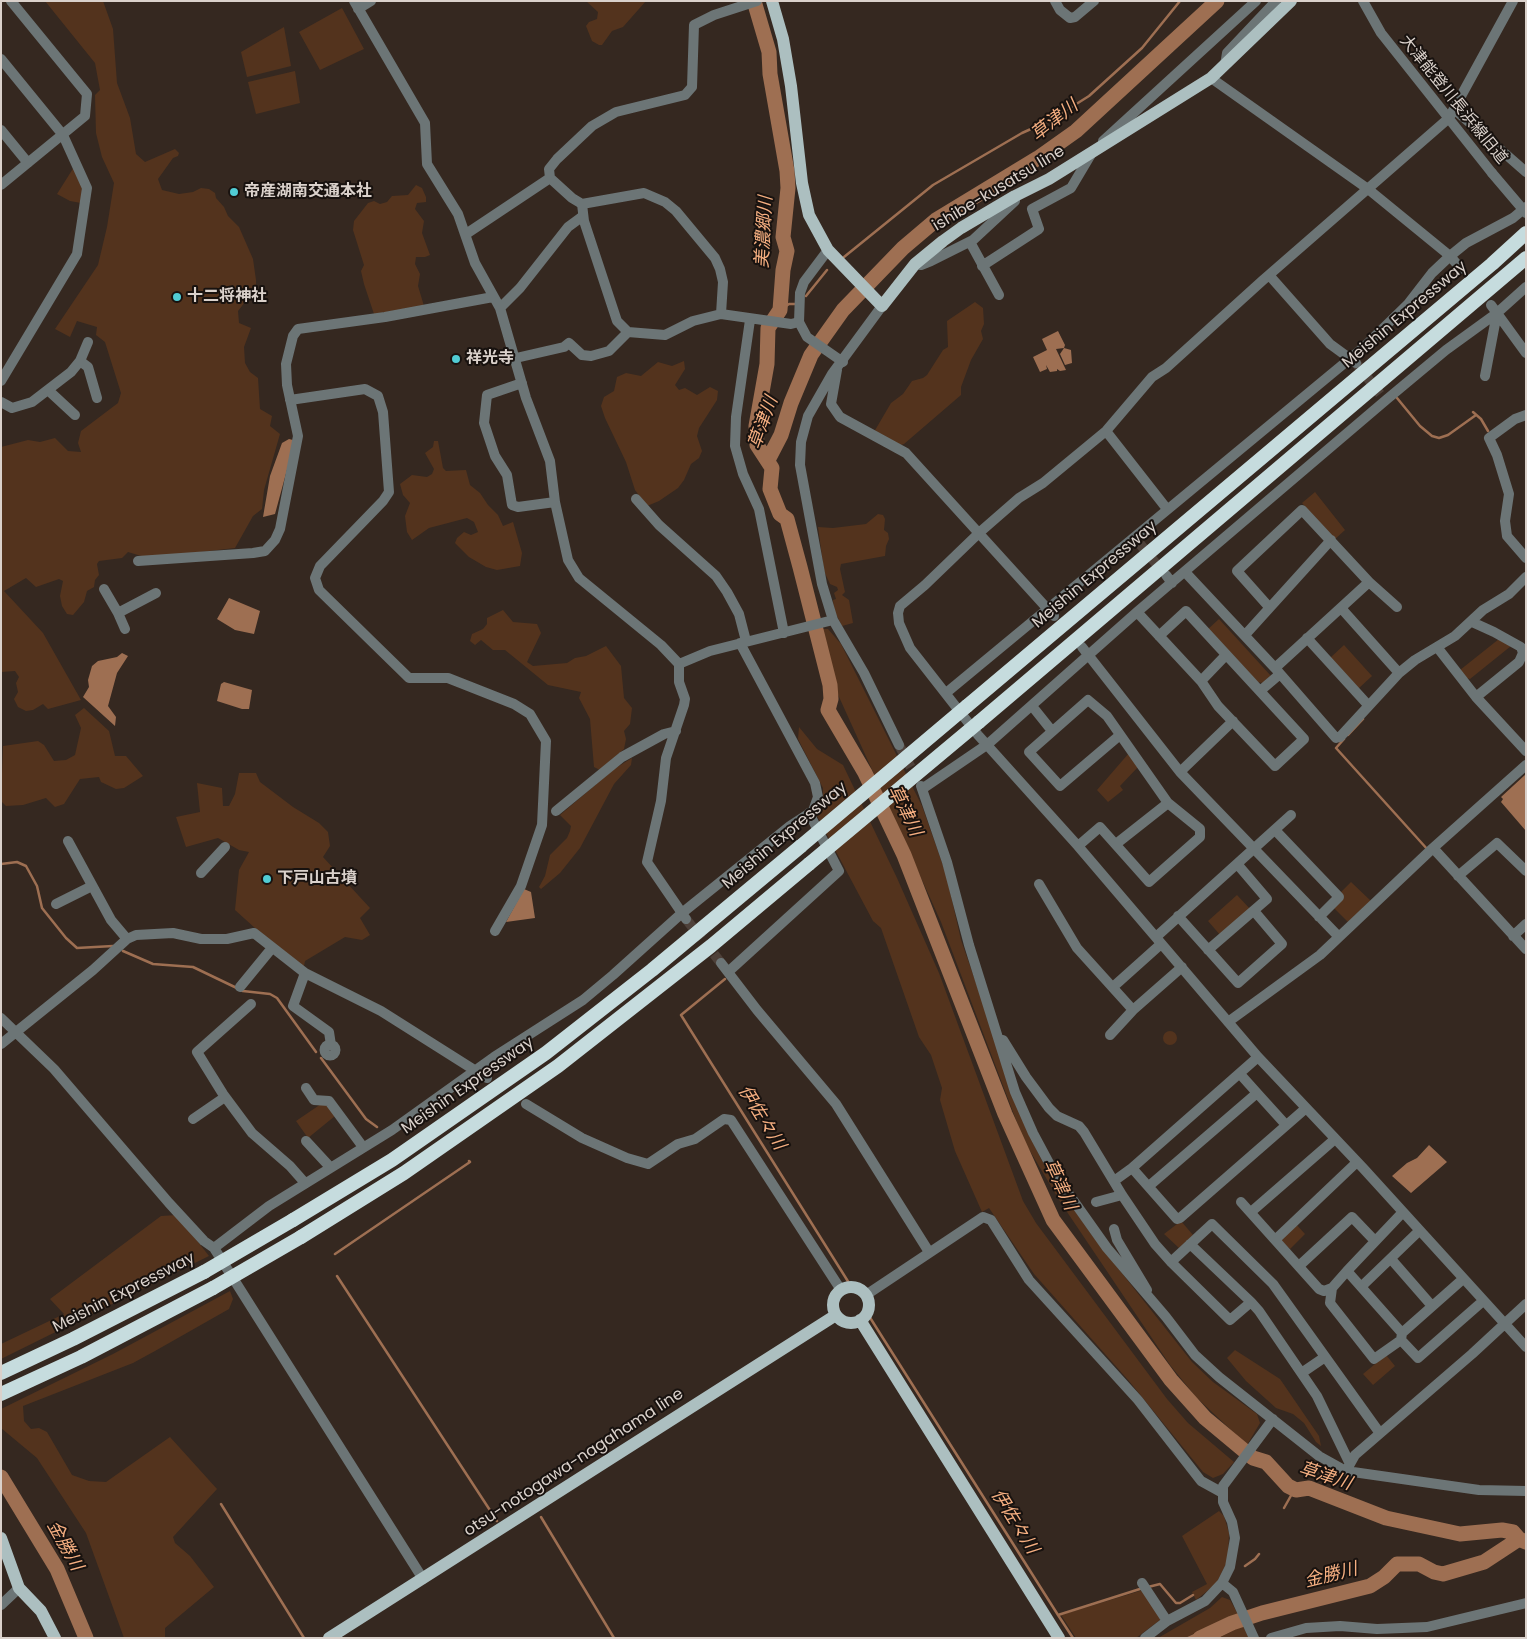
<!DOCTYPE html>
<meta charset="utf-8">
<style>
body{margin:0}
#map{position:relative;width:1527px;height:1639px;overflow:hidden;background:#352820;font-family:Poppins,sans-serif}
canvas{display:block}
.frame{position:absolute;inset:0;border:2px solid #dad1cb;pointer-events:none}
</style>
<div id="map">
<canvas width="1527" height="1639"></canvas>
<div class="frame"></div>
</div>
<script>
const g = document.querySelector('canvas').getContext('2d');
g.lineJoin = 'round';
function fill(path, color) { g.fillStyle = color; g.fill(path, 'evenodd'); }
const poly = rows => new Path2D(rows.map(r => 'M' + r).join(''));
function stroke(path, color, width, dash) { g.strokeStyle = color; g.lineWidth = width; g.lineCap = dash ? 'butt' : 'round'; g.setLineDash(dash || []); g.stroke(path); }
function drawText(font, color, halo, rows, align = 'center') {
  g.font = font + ' Poppins,"Noto Sans JP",sans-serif'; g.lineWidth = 4; g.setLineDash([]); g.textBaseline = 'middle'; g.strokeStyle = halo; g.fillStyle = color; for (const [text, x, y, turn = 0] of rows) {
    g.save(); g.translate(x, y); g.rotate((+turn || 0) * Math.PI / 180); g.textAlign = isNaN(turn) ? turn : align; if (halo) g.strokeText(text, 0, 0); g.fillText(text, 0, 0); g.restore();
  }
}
fill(poly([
 [45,1,103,1,113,29,117,83,130,118,136,154,145,162,175,149,179,153,178,156,173,158,158,179,162,190,179,194,193,192,201,188,209,189,215,193,216,198,224,207,228,216,239,227,253,259,256,280,256,288,238,311,239,323,251,328,244,347,245,363,250,372,258,378,260,409,272,416,270,426,280,434,264,490,262,509,253,516,235,548,148,558,128,552,122,558,99,561,97,564,99,575,95,580,94,587,87,591,84,602,73,615,67,614,62,606,60,596,63,581,59,579,36,587,26,578,4,591,43,633,81,700,48,709,43,704,33,710,26,711,18,707,14,699,18,692,16,683,19,677,15,671,1,672,1,447,28,440,40,442,55,438,68,451,81,452,78,443,81,431,118,403,121,393,105,342,96,335,97,327,77,321,70,337,55,329,98,265,107,227,114,183,102,157,96,133,95,95,100,90,95,63],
 [586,1,646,1,623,27,612,31,602,45,599,45,592,41,586,26,589,22,597,19,598,12],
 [342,8,364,49,320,70,299,32],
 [284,27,291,66,247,77,241,52],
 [295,71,300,103,256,114,248,82],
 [74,167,82,188,81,203,70,201,57,194],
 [416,185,422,188,426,197,426,202,417,203,415,209,424,221,422,233,430,255,425,257,416,257,415,264,420,274,418,286,424,306,374,314,364,284,361,271,364,265,353,230,354,221,368,203,374,201,380,204,387,202,392,196,408,195],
 [975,302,983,308,984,324,981,331,983,339,971,360,961,387,961,395,904,444,901,445,874,432,891,403,903,394,912,381,923,378,927,375,943,350,948,347,947,321],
 [684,361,685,369,675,385,679,390,685,388,697,395,710,387,718,391,717,400,699,428,697,436,702,451,699,458,691,464,684,480,678,488,659,501,647,506,635,490,626,462,605,418,601,406,604,397,614,391,617,377,626,373,641,376,658,362,672,366],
 [434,441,438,441,443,468,446,471,466,470,470,485,480,493,488,505,498,515,503,526,513,522,522,553,520,566,497,570,486,567,469,557,455,543,457,538,464,532,471,535,478,532,474,522,467,518,429,528,412,540,407,532,405,516,410,503,403,495,400,484,412,475,427,477,432,474,434,469,425,453,433,447],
 [1315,492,1345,530,1334,540,1302,503],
 [878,514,883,515,885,519,884,530,888,533,889,539,886,546,885,556,841,564,840,569,845,592,842,595,849,600,853,623,842,626,834,610,833,600,836,599,834,593,838,590,837,587,830,584,824,571,818,527,833,528,866,524],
 [503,610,513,622,537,624,541,633,527,662,533,666,567,663,575,658,586,656,606,646,621,666,624,698,632,708,630,724,624,731,626,739,624,749,600,770,594,767,590,719,579,698,581,692,548,685,505,650,493,650,481,640,475,645,470,641,472,634,483,629,487,624,487,618],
 [1219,619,1271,676,1263,683,1257,682,1207,630],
 [819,629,828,629,841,644,922,806,946,874,961,940,1028,1132,1041,1159,1091,1234,1192,1362,1213,1382,1257,1414,1260,1423,1247,1445,1196,1397,1170,1365,1061,1203,1024,1141,941,922,835,688],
 [1499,639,1511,646,1470,679,1466,678,1460,670],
 [1344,645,1372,676,1358,689,1330,658],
 [84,708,109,731,115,756,126,756,143,776,124,788,116,789,101,782,99,777,80,779,64,804,55,807,46,798,23,805,6,806,1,801,3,746,38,741,44,745,54,761,66,760,75,755,81,728,75,715],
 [799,727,817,749,843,765,897,878,939,973,1023,1201,1036,1223,1167,1399,1188,1423,1234,1462,1223,1474,1213,1478,1203,1472,1129,1381,1034,1274,989,1208,982,1212,955,1151,940,1100,942,1088,931,1055,919,1037,881,928,873,921,816,814,823,801,823,788,798,739],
 [1129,753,1138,767,1120,786,1123,790,1108,802,1097,790],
 [632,758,631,765,614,784,580,848,560,873,541,889,539,887,545,876,550,855,567,838,570,831,571,826,560,815,614,769],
 [239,773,256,773,260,782,293,807,319,823,328,832,330,846,323,857,370,908,360,918,370,935,362,940,345,937,305,961,304,966,296,965,235,910,239,870,249,852,239,850,218,838,186,847,176,817,200,812,197,783,222,788,223,806,229,806,235,794],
 [1351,882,1371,901,1348,922,1334,908,1344,898,1340,893],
 [1237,895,1251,910,1221,936,1208,921],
 '1163 1038a7 7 0 1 1 14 0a7 7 0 1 1-14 0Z',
 [321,1104,328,1105,335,1116,308,1138,296,1121],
 [177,1215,209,1256,1,1359,1,1344,64,1314,50,1299,161,1216],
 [1181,1221,1193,1235,1179,1248,1164,1234],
 [1295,1223,1305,1234,1290,1249,1281,1240],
 [230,1291,233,1299,229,1309,155,1351,133,1363,23,1406,24,1421,31,1429,39,1428,47,1432,72,1475,89,1481,106,1482,170,1437,217,1489,173,1537,175,1543,190,1556,214,1587,165,1628,165,1638,124,1638,86,1533,37,1458,1,1428,1,1409,113,1354],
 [1235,1350,1280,1379,1319,1436,1321,1446,1316,1442,1304,1423,1293,1414,1276,1408,1246,1381,1227,1358],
 [1386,1355,1395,1366,1373,1385,1363,1374],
 [1219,1511,1224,1516,1229,1533,1228,1560,1216,1584,1196,1600,1192,1592,1207,1584,1182,1536],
 [1143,1590,1160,1616,1160,1620,1136,1638,1076,1638,1061,1615],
 [1222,1597,1230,1600,1238,1614,1185,1638,1158,1638,1210,1608],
 [1243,1625,1249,1638,1218,1638]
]), '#53331d');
fill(poly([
 [1058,331,1065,345,1064,348,1071,350,1072,363,1065,365,1060,354,1064,348,1056,349,1066,370,1060,371,1057,369,1057,371,1050,372,1046,365,1047,369,1040,372,1033,357,1047,350,1042,339],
 [289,439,293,440,291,455,275,514,263,517,270,476,282,443],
 [229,598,260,611,254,634,235,630,217,619],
 [122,653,128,656,117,673,108,706,116,717,115,726,83,697,89,687,88,680,92,666,98,661,117,657],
 [224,682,252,690,249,709,242,709,217,701,221,684],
 [1526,774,1526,831,1501,802,1503,799,1501,797],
 [524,889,531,892,535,918,506,922],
 [1429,1145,1447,1162,1411,1193,1392,1176,1407,1163,1417,1158],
 [1238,1614,1243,1625,1218,1638,1185,1638]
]), '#9e6f52');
stroke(poly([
 [844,257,933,185,1022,133,1051,120,1089,96,1142,48,1180,1],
 [806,296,827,270],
 [780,310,789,304,797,304],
 [1397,398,1420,426,1432,436,1439,438,1448,435,1476,415],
 [1473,412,1481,419,1488,431],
 [1348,735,1363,719],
 [1344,739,1336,748,1428,850],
 [1,864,17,862,26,866,37,886,42,908,66,938,77,948,113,946],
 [123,951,153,964,193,967,243,991,270,994,277,998,316,1052],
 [725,979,681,1015,849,1283],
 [321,1058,366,1119,377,1127],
 [335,1254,470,1162,469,1161],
 [337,1276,497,1521],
 [869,1316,1058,1615,1143,1588],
 [221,1504,304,1638],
 [1284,1508,1293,1492,1296,1490],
 [541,1517,614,1638],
 [1245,1566,1255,1559,1259,1554],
 [1148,1587,1160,1584,1176,1603,1180,1603,1193,1595],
 [1058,1615,1073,1638]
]), '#9e6f52', 2.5);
stroke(poly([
 [754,1,769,52,770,74,787,171,788,188,783,237,787,251,783,270,780,310,768,328,767,364,756,426,757,445,772,468,770,489,780,514,787,519,800,567,830,685,831,699,828,710,865,773,904,855,1005,1114,1053,1220,1171,1380,1205,1418,1253,1458,1266,1462,1288,1486,1296,1490,1309,1488,1386,1518,1460,1534,1502,1530,1513,1532,1519,1539,1526,1542],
 [768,460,781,435,791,403,811,355,843,310,903,248,936,220,1038,158,1076,131,1217,1],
 [1,1477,57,1569,86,1638],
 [1200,1638,1232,1623,1262,1613,1370,1586,1384,1577,1397,1564,1419,1564,1434,1572,1443,1574,1484,1562,1519,1539]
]), '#9e6f52', 15);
stroke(poly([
 [1356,363,1380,394],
 [1140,544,1163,572],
 [899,745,918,781],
 [686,919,721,963]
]), '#4e413a', 10, [10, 5]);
stroke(poly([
 [354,1,425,123,427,164,458,214,475,263,500,308,526,398,550,461,555,502,568,560,579,578,661,645,679,664,679,682,685,699,684,705,666,758,661,801,647,862,686,919],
 [1055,1,1060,10,1070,18,1075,17,1094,1],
 [1363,1,1381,33,1492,173],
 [1513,1,1449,118,1262,281,1166,368,1152,377,1106,431,1043,483,1019,498,980,532,925,585,900,606,898,613,899,623,910,648,978,735,1078,846,1258,1057,1363,1168,1526,1347],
 [358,9,371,1],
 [1,59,63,135,87,188,77,254,1,381],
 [1225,65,1227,53,1276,1],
 [1211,78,1368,189,1450,256,1461,269],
 [1454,109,1526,172],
 [1,130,28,163],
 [1103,141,1256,1],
 [550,178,549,169,557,159,592,126,616,112,685,95,692,87,694,25,714,15,757,1],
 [1,185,85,116,87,94,11,1],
 [582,204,584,221,617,321,628,332,665,335,693,321,721,314,791,324,799,322],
 [466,234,550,178,572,198,582,204,644,193,665,202,676,211,715,258,720,269,723,282,721,314],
 [970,242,999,295],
 [828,250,804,282,800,293,799,322,807,337,843,362],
 [915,264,921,265,931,261,973,240,1015,201,1015,197],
 [982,266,1039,229,1032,209,1071,188,1093,151],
 [1269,275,1330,344,1356,363],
 [1491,305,1526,353],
 [882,306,832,374,808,416,801,442,800,465,822,584,833,620,864,673,899,745],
 [500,308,520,288,568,227,583,216],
 [750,320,736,417,735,446,743,474,759,509,784,633],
 [516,358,564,347,569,343,582,355,591,356,609,351,628,332],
 [80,361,88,342],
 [837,370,831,404,840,417,906,453,1054,616],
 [1485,376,1497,313],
 [522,383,487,395,484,423,495,456,507,475,512,505,518,507,555,502],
 [48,390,75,415],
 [290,400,365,389,378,396,383,412,389,492,383,501,320,566,315,578,319,590,409,678,448,678,514,704,530,714,546,741,542,825,521,886,495,931],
 [1,402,12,408,32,402,71,372,80,361,88,367,97,398],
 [1526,415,1515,419,1489,438,1497,455,1509,494,1505,521,1507,536,1526,558],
 [1106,431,1167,509],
 [636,499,659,525,716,576,727,592,739,614,746,641],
 [138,561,253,553,265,551,275,540,280,529,298,436,287,385,286,364,293,336,298,329,385,317,493,297],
 [1185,572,1275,668,1336,738,1340,737,1399,673,1415,660,1455,636,1483,610,1509,594,1526,577],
 [1166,575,1172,583],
 [104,589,118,613,156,593],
 [1269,607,1237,571,1302,510,1369,582,1397,607],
 [1341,608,1399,673],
 [1137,612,1201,681,1218,706,1275,766,1304,739,1186,611,1159,636],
 [118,613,125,629],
 [1472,622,1494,632,1521,647,1523,653,1519,662,1476,697],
 [1245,635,1331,540],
 [1307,638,1368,705],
 [1082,647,1180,772,1339,937],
 [1437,647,1476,697,1526,751],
 [679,664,710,651,833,620],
 [1275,668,1369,582],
 [1201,681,1226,655],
 [1260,691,1280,674],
 [946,693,1364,347,1408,304,1432,273,1450,256,1466,243,1513,218,1526,207],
 [1032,706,1052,731],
 [1180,772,1233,721],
 [921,786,947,862,969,945,1015,1092,1033,1133,1056,1176,1107,1248,1166,1317,1195,1355,1219,1377,1319,1456,1346,1471],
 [922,789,988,744,1137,612,1386,400,1446,350,1497,313,1526,287],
 [556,811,622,757,664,734,676,731],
 [1275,830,1339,897,1319,917],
 [68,841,111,920,127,939],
 [1116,844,1168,803],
 [1078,846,1100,827,1149,882,1200,837,1200,829,1168,803,1107,716,1088,700,1029,752,1060,786,1120,735],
 [1433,848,1526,949],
 [201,873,225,847],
 [1458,876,1497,843,1526,871],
 [1039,884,1077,948,1133,1010],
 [56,904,92,886],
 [1178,916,1238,983,1282,944,1254,911],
 [1513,936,1526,924],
 [1156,937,1291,815],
 [1208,950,1267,899,1238,865],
 [721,963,757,1010,836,1104,929,1252],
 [728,972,839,871,809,813],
 [305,973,293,1006,329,1032,331,1045],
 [240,987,272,948],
 [1113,987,1161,944],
 [251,1004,197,1052,223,1094,252,1133,290,1166,305,1183],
 [1,1018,54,1069,169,1203,204,1241,214,1248,423,1579],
 [1228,1022,1320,955,1433,848,1526,765],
 [1110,1035,1133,1010,1182,967],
 [1003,1040,1026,1077,1049,1108,1057,1116,1079,1126,1084,1132,1122,1195,1155,1244,1171,1262,1230,1320,1251,1302,1259,1311,1317,1396,1349,1462],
 [1,1044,93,970,127,939,136,935,173,933,201,939,227,939,254,933,305,973,381,1011,487,1078],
 '324.5 1050a5.5 5.5 0 1 1 11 0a5.5 5.5 0 1 1-11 0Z',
 [306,1088,314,1100,329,1101,363,1147],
 [1257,1093,1286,1125],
 [526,1104,582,1138,627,1158,648,1164,678,1144,695,1139,724,1119,731,1120,841,1290],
 [193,1119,225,1097],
 [306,1141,330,1167],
 [1132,1168,1177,1219,1180,1218,1305,1109],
 [1114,1181,1132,1168,1258,1057],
 [1149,1186,1257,1093,1240,1074],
 [1096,1202,1122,1195],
 [1241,1202,1319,1289,1324,1291,1332,1288,1330,1303,1374,1359,1401,1340,1402,1333],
 [1251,1212,1335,1139],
 [1403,1212,1347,1271,1402,1333,1463,1279],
 [1114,1229,1117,1240,1147,1290],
 [1276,1239,1357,1162],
 [1190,1244,1251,1302],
 [214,1248,269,1206,392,1130,494,1057,583,1000,613,975,682,913,790,826,813,811,818,797,815,783,740,643],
 [1391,1259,1432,1306],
 [1171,1262,1212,1224,1273,1284,1379,1432],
 [1299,1266,1352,1217,1375,1241],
 [1362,1286,1419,1231],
 [1332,1288,1347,1271],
 [866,1295,983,1217,991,1220,1029,1280,1138,1400,1201,1481,1221,1492],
 [1526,1304,1472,1354,1355,1455,1346,1471,1479,1490,1526,1491],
 [1401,1340,1418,1358,1483,1301],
 [1303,1372,1325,1357],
 [1142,1583,1167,1621],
 [1222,1583,1233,1592,1254,1638],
 [1,1605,19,1588],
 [1145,1638,1167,1621,1205,1601,1222,1583,1230,1567,1235,1538,1232,1522,1223,1502,1223,1486,1273,1419],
 [1271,1638,1306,1628,1340,1626,1377,1629,1427,1627,1526,1603]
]), '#6c7576', 10);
stroke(poly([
 [772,1,783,39,791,86,802,183,809,215,828,250,882,306,915,264,943,241,961,228,1015,196,1049,179,1211,78,1291,1],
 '833 1305a18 18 0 1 1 36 0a18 18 0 1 1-36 0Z',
 [860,1320,1059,1638],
 [1,1538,19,1588,41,1611,55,1638],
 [329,1638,836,1315]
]), '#acbfc0', 12);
stroke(poly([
 [967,706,1492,264,1526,233],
 [979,722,1526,258],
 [293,1220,392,1160,546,1053,652,970,801,846],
 [301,1237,404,1173,558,1066,711,946,809,864],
 [1,1373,73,1339,204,1272],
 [1,1394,81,1357,213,1288]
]), '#c6dcde', 14);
stroke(poly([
 [1492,173,1526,213]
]), '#6c7576', 10);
stroke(poly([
 [801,846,967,706],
 [809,864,979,722],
 [204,1272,293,1220],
 [213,1288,301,1237]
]), '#c6dcde', 14);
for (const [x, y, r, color] of [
 [234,192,5,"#51ccd4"],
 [177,297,5,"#51ccd4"],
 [456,359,5,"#51ccd4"],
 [267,879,5,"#51ccd4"]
]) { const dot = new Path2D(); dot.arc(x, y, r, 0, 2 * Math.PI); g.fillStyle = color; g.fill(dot); stroke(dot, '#18120f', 2); }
drawText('16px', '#dad1cb', '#18120f', [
 ["大津能登川長浜線旧道",1453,100,51],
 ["ishibe-kusatsu line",999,189,-31],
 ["Meishin Expressway",1405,315,-40],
 ["Meishin Expressway",1095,575,-40],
 ["Meishin Expressway",785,836,-40],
 ["Meishin Expressway",468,1086,-35],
 ["Meishin Expressway",124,1293,-27],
 ["otsu-notogawa-nagahama line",574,1463,-33]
]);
drawText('bold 16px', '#dad1cb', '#18120f', [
 ["帝産湖南交通本社",244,192],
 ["十二将神社",187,297],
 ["祥光寺",466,359],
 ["下戸山古墳",277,879]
], 'left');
drawText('italic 18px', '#f6af81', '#18120f', [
 ["草津川",1055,121,-38],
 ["美濃郷川",765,232,-87],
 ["草津川",764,423,-70],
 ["草津川",904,811,64],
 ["伊佐々川",761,1118,58],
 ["草津川",1059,1185,65],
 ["草津川",1325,1477,18],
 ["伊佐々川",1014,1522,58],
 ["金勝川",64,1546,61],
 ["金勝川",1331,1576,-14]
]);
</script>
